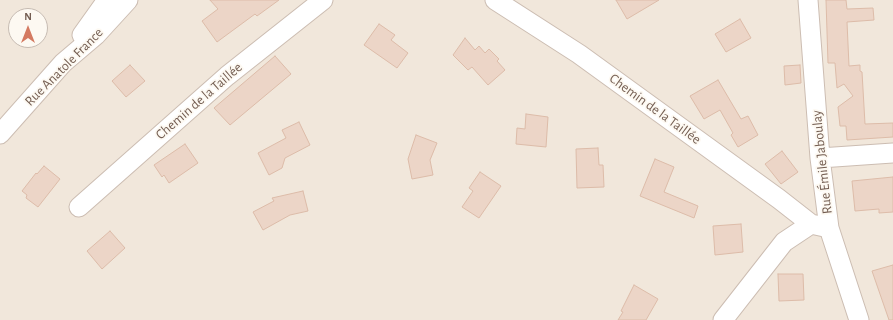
<!DOCTYPE html>
<meta charset="utf-8">
<style>
body{margin:0}
#map{position:relative;width:893px;height:320px;overflow:hidden;background:#faf4ec;font-family:"Alegreya Sans",sans-serif}
canvas{display:block}
.north{position:absolute;left:8px;top:8px;width:40px;height:40px;box-sizing:border-box;background:#fdf9f2;border:1px solid #c6bbb2;border-radius:50%;rotate:0deg;font-size:11px;font-weight:700;line-height:16px;text-align:center;color:#735d51}
.north::after{content:'';display:block;margin:auto;width:14px;height:18px;background:#d47a61;clip-path:polygon(50% 0,100% 100%,50% 72%,0 100%)}
</style>
<div id="map">
<canvas width="893" height="320"></canvas>
<div class="north">N</div>
</div>
<script>
const g = document.querySelector('canvas').getContext('2d');
g.lineJoin = 'round';
function fill(path, color) { g.fillStyle = color; g.fill(path, 'evenodd'); }
const poly = rows => new Path2D(rows.map(r => 'M' + r).join(''));
function stroke(path, color, width, dash) { g.strokeStyle = color; g.lineWidth = width; g.lineCap = dash ? 'butt' : 'round'; g.setLineDash(dash || []); g.stroke(path); }
function drawText(font, color, halo, rows, align = 'center') {
  g.font = font + ' "Alegreya Sans",sans-serif'; g.lineWidth = 3.5; g.setLineDash([]); g.textBaseline = 'middle'; g.strokeStyle = halo; g.fillStyle = color; for (const [text, x, y, turn = 0] of rows) {
    g.save(); g.translate(x, y); g.rotate((+turn || 0) * Math.PI / 180); g.textAlign = isNaN(turn) ? turn : align; if (halo) g.strokeText(text, 0, 0); g.fillText(text, 0, 0); g.restore();
  }
}
fill(poly([
 [0,0,893,0,893,320,0,320],
 [16,16,40,16,40,40,16,40]
]), '#f1e7db');
const building = poly([
 [210,0,279,0,257,16,255,14,217,42,202,21,218,9,210,0],
 [616,0,659,0,627,19,616,0],
 [826,0,846,0,847,9,873,8,874,20,847,22,849,66,860,65,860,71,862,72,865,124,893,123,893,137,847,140,846,126,840,126,838,107,853,96,844,84,837,88,835,63,828,63,826,0],
 [740,19,751,38,726,52,715,34,740,19],
 [379,24,395,35,391,40,408,53,397,68,364,45,379,24],
 [465,38,475,50,479,46,485,53,489,49,499,59,497,61,505,70,488,85,472,67,468,70,453,55,465,38],
 [275,56,291,74,230,125,214,108,275,56],
 [130,65,145,81,126,97,112,81,130,65],
 [800,65,801,83,785,85,784,66,800,65],
 [718,80,741,119,748,116,758,135,738,147,731,135,733,133,720,110,704,119,690,96,718,80],
 [526,114,548,117,546,147,516,144,517,128,525,129,526,114],
 [299,122,310,145,285,158,282,168,269,175,258,153,286,138,282,130,299,122],
 [416,135,437,143,430,160,433,175,412,179,408,159,416,135],
 [185,144,198,163,169,183,164,175,162,177,154,165,185,144],
 [598,148,599,165,603,165,604,187,577,188,576,149,598,148],
 [782,151,798,172,781,184,765,164,782,151],
 [655,159,674,167,664,192,698,206,694,218,640,196,655,159],
 [44,166,60,179,38,207,26,198,27,195,22,191,36,173,37,174,44,166],
 [480,172,501,186,479,218,462,207,473,191,469,188,480,172],
 [893,177,893,212,879,213,879,209,855,211,852,181,893,177],
 [303,191,308,211,290,215,263,230,253,212,274,201,272,198,303,191],
 [741,224,743,252,715,255,713,226,741,224],
 [110,231,125,248,102,269,87,251,110,231],
 [893,265,893,320,889,320,872,271,893,265],
 [778,274,803,274,804,300,779,301,778,274],
 [634,285,658,299,646,320,618,320,623,312,621,311,634,285]
]);
fill(building, '#ecd5c7');
stroke(building, '#ddbca9', 1);
const minor = poly([
 [495,0,579,54,779,199,811,224,829,228],
 [808,0,820,158,829,228,859,320],
 [82,35,107,0],
 [0,134,63,63,96,35,128,0],
 [820,158,893,153],
 [79,207,227,76,323,0],
 [723,320,784,242,811,224]
]);
stroke(minor, '#ccbdb2', 21);
stroke(minor, '#fff', 19);
drawText('14px', '#735d51', '#fdf9f2', [
 ["Rue Anatole France",64,67,-45],
 ["Chemin de la Taillée",199,101,-41],
 ["Chemin de la Taillée",655,109,36],
 ["Rue Émile Jaboulay",822,162,-96]
]);
</script>
